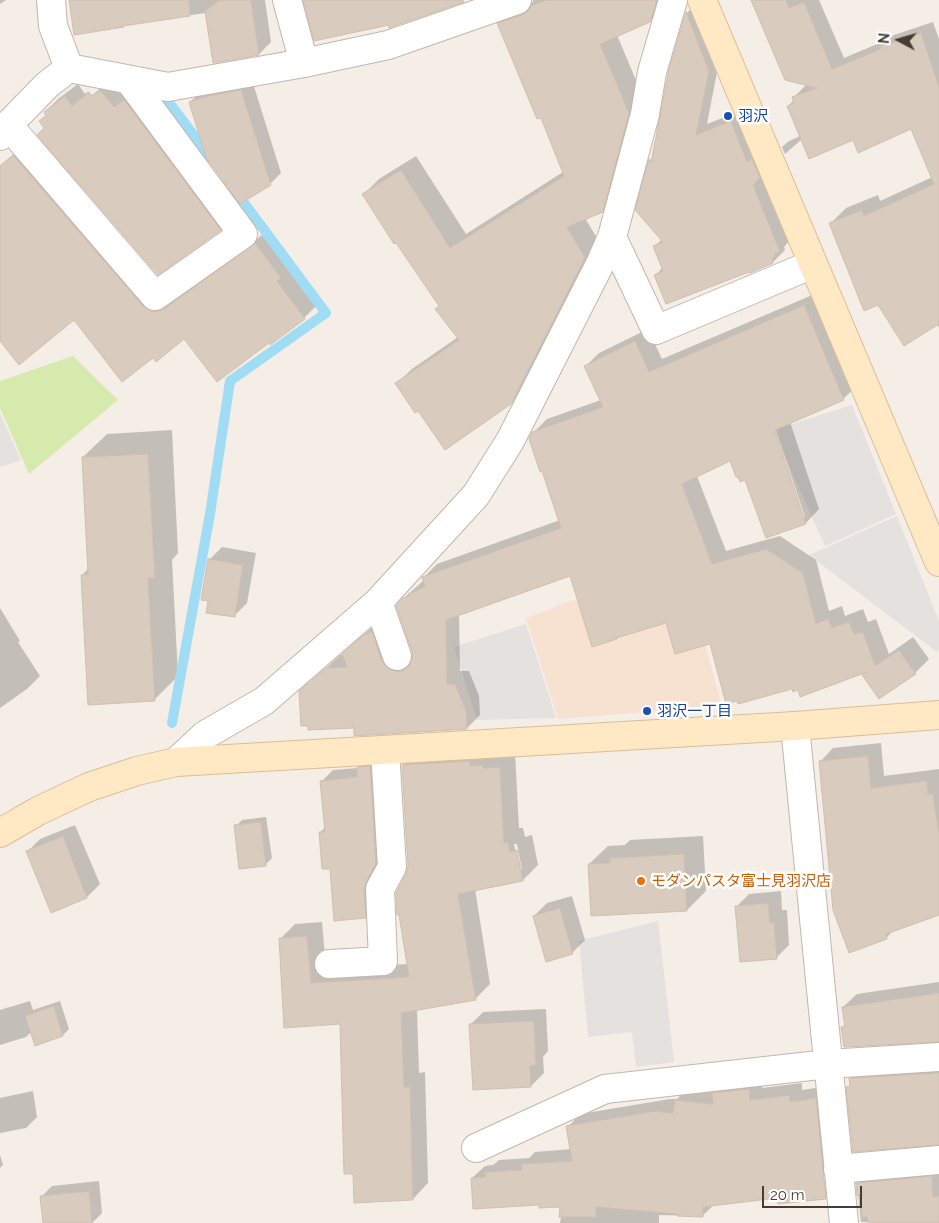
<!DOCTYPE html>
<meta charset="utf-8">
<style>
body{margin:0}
#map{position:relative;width:939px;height:1223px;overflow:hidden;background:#f4eee6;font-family:Raleway,sans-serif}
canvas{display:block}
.north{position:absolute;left:874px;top:15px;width:50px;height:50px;-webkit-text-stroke:4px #fff;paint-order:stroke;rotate:276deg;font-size:14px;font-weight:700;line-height:20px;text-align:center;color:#473d35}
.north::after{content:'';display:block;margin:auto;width:18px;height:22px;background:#473d35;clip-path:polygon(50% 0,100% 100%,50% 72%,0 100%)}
.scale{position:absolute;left:762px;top:1186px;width:100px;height:22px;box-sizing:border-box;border:2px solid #473d35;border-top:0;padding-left:6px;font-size:15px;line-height:18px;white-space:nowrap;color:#473d35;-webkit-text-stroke:4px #fff;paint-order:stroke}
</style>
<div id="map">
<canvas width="939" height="1223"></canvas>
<div class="north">N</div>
<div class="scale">20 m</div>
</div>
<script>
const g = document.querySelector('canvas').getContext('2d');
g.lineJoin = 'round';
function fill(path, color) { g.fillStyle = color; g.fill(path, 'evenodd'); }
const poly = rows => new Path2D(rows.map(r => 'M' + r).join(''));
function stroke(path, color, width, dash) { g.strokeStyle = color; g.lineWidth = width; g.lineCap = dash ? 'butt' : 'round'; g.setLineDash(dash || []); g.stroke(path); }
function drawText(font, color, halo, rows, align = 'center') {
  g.font = font + ' Raleway,"Noto Sans JP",sans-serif'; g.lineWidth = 5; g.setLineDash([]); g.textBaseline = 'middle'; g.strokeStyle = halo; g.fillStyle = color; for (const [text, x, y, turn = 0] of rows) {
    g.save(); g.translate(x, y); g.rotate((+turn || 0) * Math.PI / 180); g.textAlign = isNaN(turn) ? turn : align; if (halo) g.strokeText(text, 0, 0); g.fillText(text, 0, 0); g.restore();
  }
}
fill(poly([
 [684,567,722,706,558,719,526,618,554,608,558,605]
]), '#f7e1d0');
fill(poly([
 [73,356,118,400,29,474,0,408,0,381]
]), '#d7eaad');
fill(poly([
 [852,405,896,514,825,546,773,430],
 [0,413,21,460,0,467],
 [897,516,939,621,939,649,937,652,809,555],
 [526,624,556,718,477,720,454,647],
 [658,921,674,1062,636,1067,632,1032,588,1037,579,941]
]), '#e5e1df');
fill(poly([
 [0,0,6,0,0,4],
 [70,0,265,0,271,42,259,54,214,62,206,13,125,24,123,26],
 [533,0,666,0,665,6,650,21,617,35,643,97,617,196,602,211,585,218,600,243,526,388,510,404,419,409,397,383,412,369,458,337,440,306,364,194,379,179,416,156,466,234,563,172,541,116,499,24,513,9,533,2],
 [761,0,819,0,844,58,889,39,894,35,933,22,939,39,939,137,911,127,853,138,802,139,785,154,782,147,789,141,800,136,788,106,794,100,793,98,807,84],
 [698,2,720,57,707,124,743,110,791,239,784,247,785,250,773,262,750,270,656,275,663,267,655,246,662,239,637,210,650,160,653,157,670,70,687,13],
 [113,78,233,217,220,229,45,128,41,121,47,115,45,112,58,99,78,84,85,94,87,92,90,97],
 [252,80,281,173,270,184,190,102,202,91],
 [28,142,157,292,179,295,269,230,294,264,290,267,318,304,304,318,271,343,269,341,185,338,153,357,74,319,0,339,0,167],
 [939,174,939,328,937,323,830,224,846,208,878,195,880,201],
 [817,293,857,386,843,399,790,422,819,509,806,523,766,536,746,478,731,459,697,476,726,551,780,536,816,560,829,611,842,606,845,616,863,609,868,622,876,619,889,654,913,637,929,659,915,673,880,698,870,670,799,689,793,688,710,642,667,621,619,635,616,638,571,575,459,614,460,671,469,671,479,696,480,715,467,728,355,726,300,692,340,655,344,655,357,640,380,621,409,658,414,658,404,598,424,580,424,577,437,564,560,520,533,433,547,419,601,400,586,366,599,353,648,329,662,359],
 [774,424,805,517,803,517,772,425],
 [172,430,178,553,172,560,178,676,154,700,82,575,89,568,83,457,107,434],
 [222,547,256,553,247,603,234,616,209,600,209,560],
 [0,608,20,641,18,642,40,676,27,689,0,708],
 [881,743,884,776,939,769,939,914,895,929,886,938,820,762,833,748],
 [418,750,515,752,519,828,523,828,525,837,532,835,538,865,523,880,475,889,490,984,475,999,417,1009,419,1073,425,1072,428,1183,413,1199,354,1173,341,1023,285,1027,280,939,295,924,322,922,326,968,408,964,407,875,409,866,403,765],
 [514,844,517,844,522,870,520,870],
 [369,756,381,756,387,851,376,905,365,916,331,867,320,832,326,827,322,781,333,770,358,768],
 [266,817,272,858,266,864,236,826,242,820],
 [75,825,100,884,87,897,51,911,27,852,40,839],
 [703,836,706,891,687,910,589,864,608,846,625,845,630,840],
 [781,891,782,910,787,910,789,945,776,958,736,907,749,894],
 [572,896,585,940,572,953,534,916,547,903],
 [939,982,939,1040,842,1028,846,1024,843,1007,857,994],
 [30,1001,33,1010,60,1001,69,1029,63,1035,36,1044,32,1031,26,1037,0,1045,0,1010],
 [546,1009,548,1051,543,1057,544,1073,531,1086,470,1025,483,1012],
 [939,1061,939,1143,848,1087,851,1084,850,1079,863,1066],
 [761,1077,762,1088,802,1083,802,1090,828,1086,824,1117,824,1186,778,1196,714,1205,702,1216,659,1215,659,1223,560,1223,563,1205,540,1203,472,1178,485,1166,493,1165,499,1160,529,1158,535,1152,571,1149,568,1127,580,1114,670,1099,677,1099,689,1087,716,1090,726,1081],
 [33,1091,37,1117,26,1128,0,1133,0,1098],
 [0,1155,3,1165,0,1168],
 [939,1164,939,1223,861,1222,857,1184,870,1170],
 [99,1181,102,1213,92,1223,45,1223,42,1196,52,1186]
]), '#0003');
stroke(poly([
 [165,97,211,158],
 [172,723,210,514,230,381,326,313,236,192]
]), '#a0ddf4', 10);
const building = poly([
 [69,0,189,0,190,16,123,26,124,27,74,35,69,0],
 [220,0,251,0,259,55,213,63,205,11,220,0],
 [303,0,463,0,464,2,391,27,389,28,389,25,314,41,303,0],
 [546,0,657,0,650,22,600,44,629,113,603,212,567,227,585,258,511,404,445,450,418,411,415,413,395,383,459,340,435,309,439,306,396,243,394,244,362,194,401,170,450,248,564,176,541,118,537,119,497,23,522,15,528,11,531,6,546,0],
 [751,0,786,0,789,8,804,2,832,69,881,49,880,47,921,33,939,87,939,324,904,346,878,305,864,311,829,223,862,210,864,216,934,184,911,129,858,153,853,140,809,159,787,106,794,103,792,97,817,88,785,80,751,0],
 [686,12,709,71,696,135,731,121,747,162,752,159,760,178,753,185,780,252,774,254,776,256,772,258,773,263,750,273,749,272,666,304,654,275,663,271,653,246,663,242,635,210,649,159,651,163,669,69,686,12],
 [100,90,114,107,124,100,221,230,158,275,37,135,44,128,39,121,46,116,44,112,65,96,72,106,89,92,92,96,100,90],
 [241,90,271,185,240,204,206,157,189,102,208,96,241,90],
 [13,155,143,306,149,310,156,312,164,309,255,243,281,278,277,281,305,319,270,345,269,343,217,382,184,339,156,362,153,358,122,382,74,320,19,365,0,341,0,166,13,155],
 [804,305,844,400,775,430,806,524,766,538,745,480,740,482,738,477,736,477,730,461,682,484,712,564,766,549,803,573,816,624,828,619,832,628,849,622,854,634,863,632,875,666,899,650,916,674,879,699,862,675,867,672,800,697,798,690,793,692,792,689,738,704,737,701,726,704,710,644,675,654,666,623,616,638,617,639,592,647,570,576,446,620,447,684,455,684,466,710,467,729,354,736,354,728,308,730,308,726,301,726,299,691,326,668,347,667,342,654,365,634,372,632,382,661,387,668,395,671,402,671,409,666,412,658,412,651,396,606,403,598,409,596,408,594,425,587,422,577,561,528,542,471,540,472,529,439,532,432,603,407,584,366,635,341,649,372,804,305],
 [148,454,155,578,148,578,155,701,88,705,81,575,88,574,82,457,148,454],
 [208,559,243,565,235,617,206,613,208,601,201,600,208,559],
 [868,756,871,788,927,781,928,794,933,794,939,834,939,915,886,934,887,939,849,953,833,910,819,761,868,756],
 [470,761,470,766,483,765,483,768,500,767,504,843,508,842,510,852,517,850,523,881,458,894,476,1000,401,1013,404,1087,410,1087,413,1200,354,1203,353,1174,344,1174,340,1024,284,1028,279,938,307,936,311,983,409,977,399,915,397,915,396,893,406,874,408,866,402,765,470,761],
 [370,766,376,863,366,882,364,889,366,918,334,921,330,869,322,869,319,832,325,832,320,781,357,777,357,767,370,766],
 [261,822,266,866,239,869,234,825,261,822],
 [63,836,87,898,51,913,26,851,63,836],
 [684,854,687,911,591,916,588,864,610,863,610,858,684,854],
 [768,903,770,923,774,922,777,959,740,962,735,906,768,903],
 [560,908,573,954,546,962,533,916,560,908],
 [939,993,939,1042,844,1047,841,1027,845,1027,842,1007,939,993],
 [54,1006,63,1036,35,1046,25,1016,54,1006],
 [534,1021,536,1065,530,1066,531,1087,473,1090,469,1024,534,1021],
 [939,1073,939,1145,853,1152,846,1087,850,1086,849,1078,939,1073],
 [749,1089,750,1100,790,1095,790,1102,816,1098,826,1199,778,1204,777,1198,703,1207,703,1217,677,1216,677,1214,596,1207,596,1217,559,1217,560,1207,539,1208,539,1205,473,1209,471,1178,485,1177,485,1172,522,1170,521,1164,572,1161,566,1126,656,1111,673,1113,675,1100,713,1104,712,1093,749,1089],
 [932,1176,933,1197,939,1196,939,1223,868,1223,867,1217,862,1217,861,1195,857,1196,856,1183,932,1176],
 [89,1191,92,1223,43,1223,40,1196,89,1191]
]);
fill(building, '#d9cbbe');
stroke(building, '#d1beae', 1);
const street = poly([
 [51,0,53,26,69,68],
 [287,0,304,63],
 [8,125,155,296,243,234,129,80],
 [0,136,8,125,47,85,69,68,168,87,304,63,388,45,517,0],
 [612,237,656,330,813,264],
 [378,602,397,656],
 [795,726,844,1223],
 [176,762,205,735,264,701,378,602,476,495,510,441,601,262,612,237,645,114,652,72,673,0],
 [329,964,383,961,380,889,392,867,385,750],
 [476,1148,605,1089,828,1064,939,1057],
 [838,1169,939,1160]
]);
const secondary = poly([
 [702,0,939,562],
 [0,833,38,811,89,787,137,771,176,762,795,726,939,715]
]);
stroke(street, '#c3b7ab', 30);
stroke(secondary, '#d9be96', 30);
stroke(street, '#fff', 28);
stroke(secondary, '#ffe9c5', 28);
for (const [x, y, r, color] of [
 [728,116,5,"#1a4fb4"],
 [647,711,5,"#1a4fb4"],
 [641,881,5,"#e8710a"]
]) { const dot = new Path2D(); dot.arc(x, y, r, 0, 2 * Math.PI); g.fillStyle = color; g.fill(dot); stroke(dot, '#fff', 2); }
drawText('15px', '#164399', '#fff', [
 ["羽沢",738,116],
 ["羽沢一丁目",657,711]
], 'left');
drawText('15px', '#c56008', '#fff', [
 ["モダンパスタ富士見羽沢店",651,881]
], 'left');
</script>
